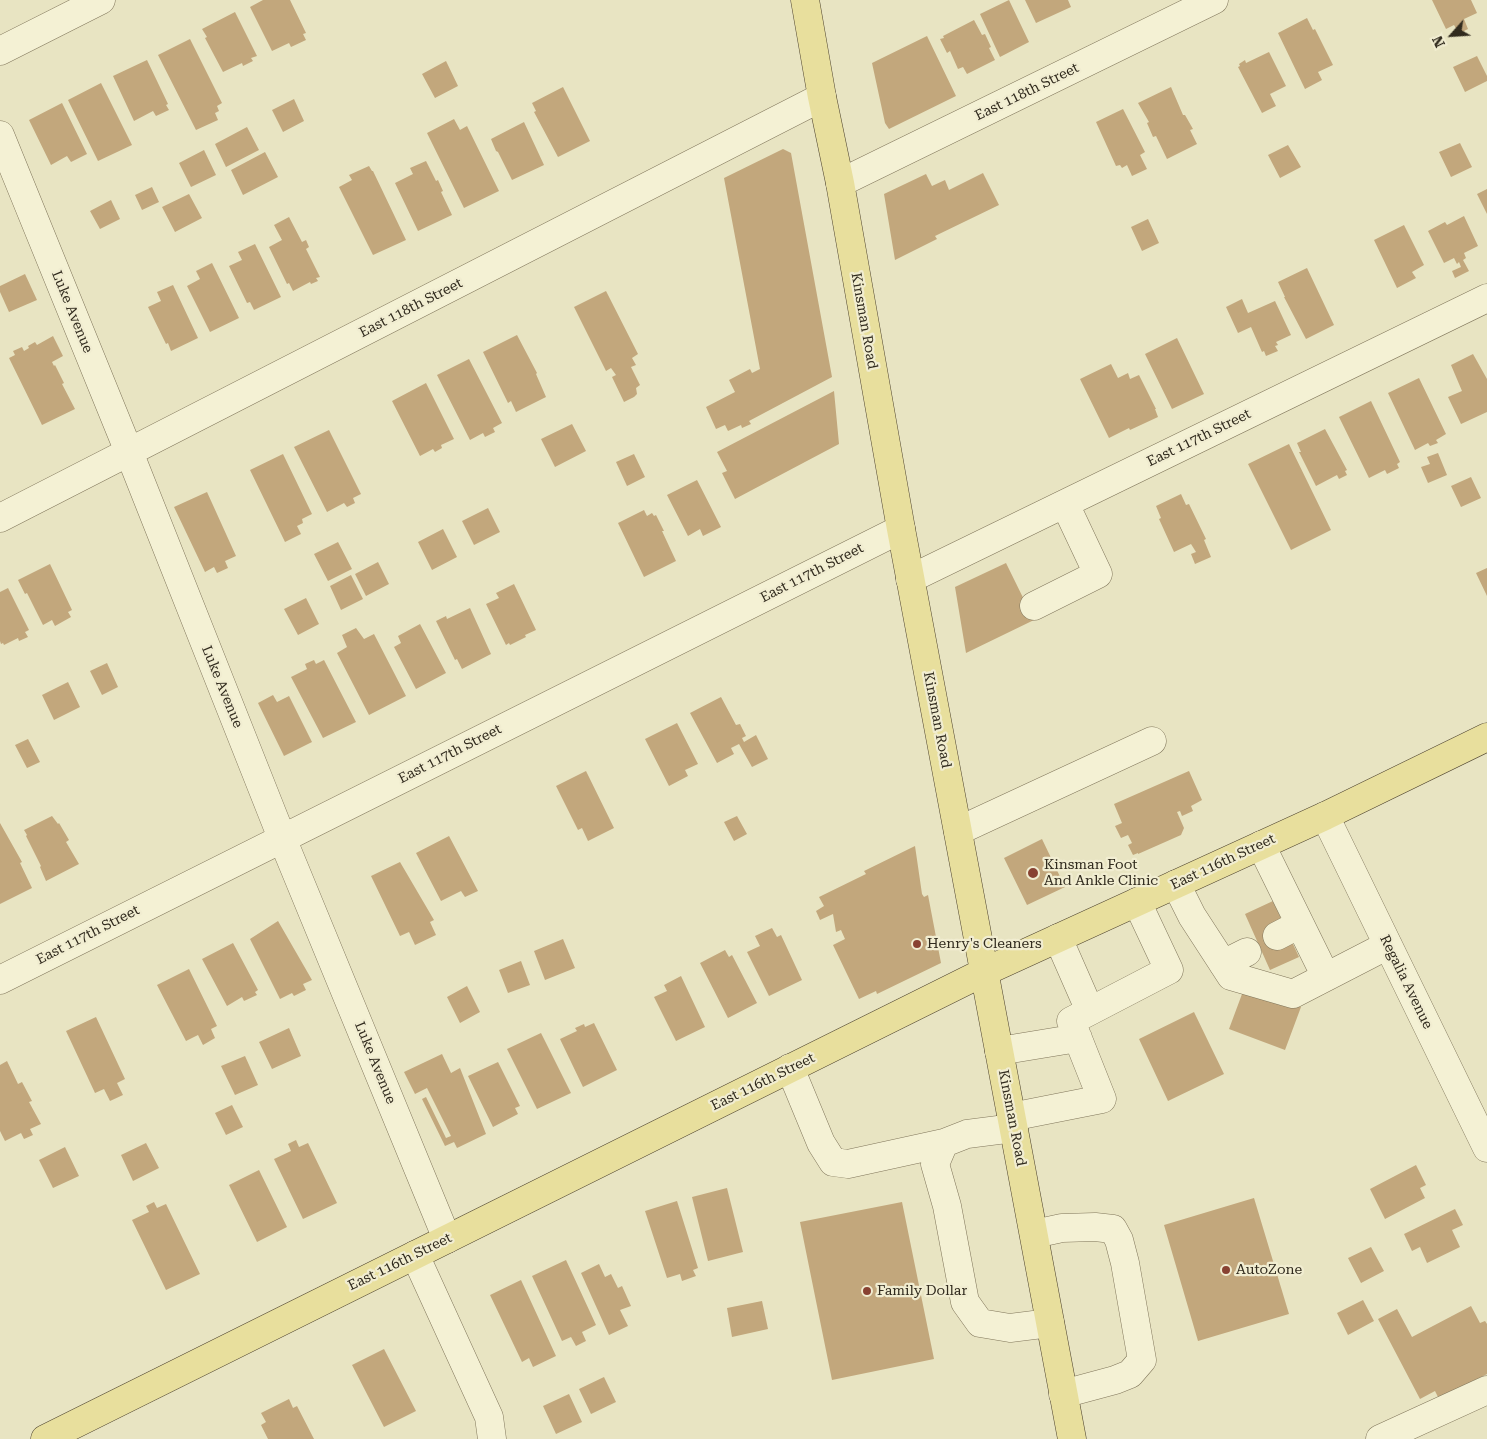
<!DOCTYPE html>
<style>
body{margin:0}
#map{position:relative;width:1487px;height:1439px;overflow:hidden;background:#e8e4c2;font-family:"Roboto Serif",serif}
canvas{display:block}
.north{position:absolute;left:1427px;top:10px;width:50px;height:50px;-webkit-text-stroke:4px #f1edd1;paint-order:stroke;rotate:244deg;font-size:14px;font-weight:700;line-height:20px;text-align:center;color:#312b1e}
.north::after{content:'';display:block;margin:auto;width:18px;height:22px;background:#312b1e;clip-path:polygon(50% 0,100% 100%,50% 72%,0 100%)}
</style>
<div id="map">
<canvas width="1487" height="1439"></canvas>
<div class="north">N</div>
</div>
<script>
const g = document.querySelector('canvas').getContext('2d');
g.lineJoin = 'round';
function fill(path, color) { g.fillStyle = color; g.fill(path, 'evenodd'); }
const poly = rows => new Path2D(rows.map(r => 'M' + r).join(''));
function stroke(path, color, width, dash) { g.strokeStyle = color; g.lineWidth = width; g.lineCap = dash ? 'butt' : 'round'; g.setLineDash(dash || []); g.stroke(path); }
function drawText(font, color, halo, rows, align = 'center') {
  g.font = font + ' "Roboto Serif",serif'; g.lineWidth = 4.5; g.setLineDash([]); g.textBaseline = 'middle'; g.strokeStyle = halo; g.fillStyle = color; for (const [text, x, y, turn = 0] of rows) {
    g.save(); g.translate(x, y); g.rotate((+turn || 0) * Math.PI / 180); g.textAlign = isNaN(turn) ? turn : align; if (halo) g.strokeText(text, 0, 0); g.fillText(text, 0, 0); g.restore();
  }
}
fill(poly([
 [263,0,290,0,306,33,303,34,306,40,291,47,289,43,272,51,250,7],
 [1009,0,1029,42,1000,57,980,14],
 [1025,0,1068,0,1071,7,1036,23],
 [1432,0,1471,0,1477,13,1464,19,1468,29,1462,32,1459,28,1457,30,1454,25,1446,29],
 [235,12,257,56,251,58,253,61,243,66,242,63,223,72,205,38,207,37,202,29],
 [1307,18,1313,30,1315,29,1333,65,1318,72,1322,80,1305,89,1278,33],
 [974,20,982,35,985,34,991,47,989,48,995,60,967,74,963,67,958,69,950,51,947,53,940,39,944,38,943,36],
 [927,36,956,96,889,129,885,123,872,63],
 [190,39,222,103,217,106,219,111,215,113,218,120,196,130,158,55],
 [1269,52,1286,86,1270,94,1276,106,1262,113,1238,67,1240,66,1239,64,1245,60,1246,63],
 [1477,56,1487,76,1487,81,1465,92,1453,67],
 [147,60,168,104,166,105,169,110,156,116,153,111,134,121,113,76],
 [446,61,458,86,435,98,422,74],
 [101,83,132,145,98,161,68,100],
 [563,87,590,141,558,157,534,112,536,111,532,103],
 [1171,87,1183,115,1185,115,1193,129,1190,130,1197,144,1167,159,1156,136,1153,137,1147,123,1149,122,1138,103],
 [294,99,304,121,283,132,272,110],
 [62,103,87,154,71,162,67,156,51,165,29,120],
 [1123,109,1145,152,1140,155,1147,169,1132,176,1127,165,1122,168,1120,165,1116,166,1096,122],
 [454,119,460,130,467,126,499,191,464,208,427,133],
 [524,122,544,165,512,180,498,152,496,151,491,139],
 [247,127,259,150,226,167,215,144],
 [1460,143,1472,167,1451,177,1439,152],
 [1288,145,1301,167,1280,178,1268,155],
 [783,149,791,153,832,377,749,421,751,424,742,428,741,425,728,431,725,425,716,429,706,407,735,392,729,380,750,369,752,373,760,369,724,178],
 [204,150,216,175,191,187,179,163],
 [265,152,278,177,243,195,231,170],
 [426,161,436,181,438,180,443,191,441,192,452,215,418,231,395,183,413,174,410,168],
 [369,166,372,171,373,171,406,240,373,255,339,187,352,180,349,175],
 [983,173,999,205,935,236,937,239,895,260,884,194,926,174,932,186,945,180,949,190],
 [152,187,159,202,142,210,135,195],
 [1487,189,1487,214,1477,194],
 [189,194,202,218,175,232,162,207],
 [111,200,120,219,100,229,90,211],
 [1464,216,1478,246,1464,253,1466,258,1463,260,1469,271,1455,278,1452,271,1461,267,1459,262,1457,264,1454,258,1444,263,1428,231,1445,222,1447,225],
 [289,217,302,242,306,240,309,247,306,249,320,277,316,278,318,281,311,284,310,282,293,291,289,283,287,284,269,247,282,240,274,225],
 [1148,219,1159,243,1142,251,1131,227],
 [1404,225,1424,265,1412,272,1416,278,1397,288,1374,240],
 [255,244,281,297,254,310,250,302,247,303,229,266,242,260,238,252],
 [212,263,239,318,210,332,187,286,200,279,196,271],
 [1307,268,1334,325,1306,339,1284,297,1285,297,1278,282],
 [25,274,37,300,9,312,0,292,0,286],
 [173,285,198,338,171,351,168,343,166,344,148,307,161,301,157,292],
 [606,291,638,354,632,358,636,365,631,367,640,385,636,388,637,394,634,397,624,402,612,377,616,375,611,368,606,371,574,307],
 [1242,299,1248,313,1275,301,1291,335,1276,342,1278,345,1275,346,1278,351,1266,356,1264,351,1262,352,1251,327,1238,333,1226,307],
 [517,335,537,373,536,374,546,397,516,412,511,401,508,403,483,352],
 [53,336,63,356,52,362,54,366,55,365,64,383,62,384,75,409,42,425,9,358,15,355,13,351,22,347,24,351,29,348,28,346,35,342,37,345],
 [1177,338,1204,394,1172,409,1145,354],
 [1473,354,1487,379,1487,412,1461,424,1448,397,1462,391,1451,365],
 [469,359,502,423,493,428,495,432,485,437,483,433,470,440,437,375],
 [1111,364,1118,378,1128,373,1130,379,1139,375,1156,409,1155,409,1158,417,1130,430,1129,428,1109,438,1080,379],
 [1419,378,1446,434,1436,440,1438,443,1430,446,1428,443,1415,450,1388,393],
 [426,383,454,439,441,445,442,448,435,452,433,449,420,456,392,401],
 [834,391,839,444,735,499,722,473,727,471,717,452],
 [1371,401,1400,462,1397,464,1399,468,1387,474,1385,470,1369,478,1339,417],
 [572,424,586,451,555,467,541,439],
 [1325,429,1347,470,1345,471,1347,475,1339,479,1337,475,1316,486,1299,452,1301,452,1297,443],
 [329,430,361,494,353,498,355,503,347,507,344,503,327,512,294,447],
 [1289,444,1331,530,1291,550,1248,464],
 [1438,453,1447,475,1428,483,1421,467,1430,464,1427,457],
 [283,454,312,514,302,519,303,523,297,526,301,534,285,542,250,470],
 [634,454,645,477,627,486,616,462],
 [1471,477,1481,498,1461,507,1451,486],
 [697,480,721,527,703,536,700,529,688,536,667,495],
 [207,492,236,556,225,561,228,568,217,573,214,567,205,572,174,507],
 [1181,494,1186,505,1189,504,1206,539,1204,540,1211,557,1195,564,1191,554,1196,552,1191,544,1174,552,1159,519,1161,518,1156,506],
 [488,508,500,532,474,545,462,521],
 [644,510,647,516,652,513,654,516,656,515,664,531,662,531,676,561,644,577,618,523],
 [443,529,457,557,432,570,418,542],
 [338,542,352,569,328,581,314,554],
 [378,562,389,584,366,596,355,574],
 [1006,563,1034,620,966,653,955,587],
 [50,564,72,610,68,612,71,617,55,626,52,620,43,625,27,593,25,594,18,580],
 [1487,568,1487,596,1476,573],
 [351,575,363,599,341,610,330,586],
 [514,584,536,630,525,635,526,637,510,645,509,643,506,645,486,604,499,598,496,593],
 [8,588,29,630,25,632,28,637,19,641,18,638,4,645,3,643,1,644,0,641,0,592],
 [306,598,319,624,298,635,284,609],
 [470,608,491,654,462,669,457,659,455,660,436,621,446,616,447,619],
 [420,624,446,673,416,689,394,647,401,643,398,636],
 [356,628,364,639,374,634,406,696,369,715,337,653,347,647,342,635],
 [314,660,316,664,324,660,356,722,323,738,291,677,307,669,305,664],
 [107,663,118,687,102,695,90,671],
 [68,682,80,707,54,720,42,695],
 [273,695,277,702,289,696,312,742,284,756,258,703],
 [721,697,736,725,740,724,746,736,742,738,744,742,756,735,768,759,752,767,739,744,731,748,734,754,717,763,690,713],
 [677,723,698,764,685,770,688,776,669,786,645,739],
 [28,739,40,762,27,768,15,745],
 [586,771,614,828,588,841,582,828,578,830,556,786],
 [1189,771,1202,800,1191,806,1193,811,1182,816,1180,811,1177,812,1184,828,1181,835,1138,854,1138,853,1133,855,1128,845,1132,843,1128,835,1121,838,1115,826,1122,823,1114,804],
 [52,816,58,824,59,823,69,840,66,842,79,864,46,881,40,867,41,866,26,836,27,835,24,830],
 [737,816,747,834,734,841,724,822],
 [0,823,22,862,20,863,32,888,0,904],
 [449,836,478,891,465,897,461,891,441,901,416,853],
 [1042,839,1065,887,1027,905,1004,858],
 [915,846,922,894,924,897,928,895,941,963,877,994,876,991,859,999,833,945,845,939,841,930,836,932,833,914,820,920,816,911,824,906,819,897,866,874,864,871],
 [400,862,434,920,430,922,436,935,415,945,409,932,400,936,371,876],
 [1273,901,1299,957,1270,970,1245,914],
 [278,921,312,980,303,984,306,990,294,996,292,993,280,999,250,939],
 [772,928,777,937,781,935,802,980,769,996,747,952,760,946,755,936],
 [563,939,575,968,545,980,534,951],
 [233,943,258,990,255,992,257,995,244,1001,242,997,227,1006,202,959],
 [725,950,729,957,732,955,757,1003,728,1018,700,963],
 [521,961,530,985,508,993,499,970],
 [189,969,217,1026,211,1029,215,1038,203,1045,198,1035,186,1041,157,985],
 [681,976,705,1027,676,1041,654,997,667,991,664,985],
 [467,986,480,1012,460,1023,447,997],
 [1245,986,1301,1007,1285,1050,1229,1029],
 [1194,1012,1224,1074,1168,1101,1139,1039],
 [96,1017,125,1079,117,1083,123,1095,110,1101,104,1089,95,1093,66,1031],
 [594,1023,617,1070,583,1087,560,1039,577,1031,575,1028,584,1024,585,1027],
 [289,1028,301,1056,272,1069,259,1042],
 [541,1033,571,1093,537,1109,507,1049],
 [442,1054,451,1073,460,1068,486,1134,457,1148,454,1142,445,1146,422,1099,426,1097,446,1138,451,1136,427,1088,415,1094,404,1072],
 [245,1056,258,1085,235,1095,221,1066],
 [7,1061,18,1084,22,1082,32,1101,29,1102,41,1124,30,1129,33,1135,24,1139,21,1133,5,1141,0,1131,0,1065],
 [498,1062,520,1106,515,1108,518,1114,493,1127,468,1076],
 [232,1105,243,1127,226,1135,215,1113],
 [296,1140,299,1147,308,1143,337,1203,303,1219,274,1159,291,1151,288,1144],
 [146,1143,159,1168,133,1181,121,1155],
 [65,1147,79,1176,53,1188,39,1160],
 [1416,1165,1426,1185,1420,1188,1425,1198,1385,1219,1370,1189],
 [259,1170,287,1227,257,1242,229,1185],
 [727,1188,743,1252,708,1261,692,1197],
 [1254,1198,1289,1314,1198,1341,1164,1225],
 [677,1201,698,1268,693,1270,696,1276,682,1281,680,1274,667,1278,645,1211],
 [154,1202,157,1208,166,1204,200,1274,166,1290,132,1220,149,1212,146,1206],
 [902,1202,934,1359,832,1380,800,1222],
 [1455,1209,1463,1225,1452,1230,1460,1247,1427,1263,1420,1247,1412,1251,1404,1234],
 [1371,1247,1384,1271,1361,1283,1348,1258],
 [566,1260,596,1325,582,1332,586,1341,576,1346,571,1337,562,1341,532,1276],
 [599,1264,605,1277,611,1274,618,1288,622,1286,631,1306,620,1310,628,1326,609,1335,581,1273],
 [521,1280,556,1356,533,1367,529,1358,522,1362,490,1295],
 [1363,1300,1374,1321,1348,1335,1337,1313],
 [762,1301,768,1329,732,1337,727,1308],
 [1471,1306,1480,1323,1485,1321,1487,1324,1487,1374,1439,1399,1435,1391,1420,1399,1378,1319,1397,1309,1412,1337],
 [384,1349,416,1411,384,1427,352,1365],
 [604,1377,616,1402,591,1414,579,1389],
 [569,1394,582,1422,556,1434,543,1406],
 [289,1399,293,1408,297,1406,314,1439,268,1439,261,1425,266,1422,261,1413]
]), '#c2a77c');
const minor = poly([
 [0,51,101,0],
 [0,135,129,452,282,838,447,1239],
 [840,183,1214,0],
 [0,518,822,97],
 [910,579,1487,298],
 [1034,606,1098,574,1065,504],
 [1325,816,1487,1148],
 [958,831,1152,741],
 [1261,845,1326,977],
 [1176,884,1192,916,1231,976,1293,994,1388,945],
 [1277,936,1300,924],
 [1058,938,1090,1011],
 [1223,964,1247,952],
 [0,980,901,529],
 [999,1051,1078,1038],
 [790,1068,821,1143,833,1162,848,1164,944,1143],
 [1011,1117,1102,1099,1071,1021,1169,970,1137,902],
 [1014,1128,967,1134,944,1143,935,1164,947,1206,965,1302,980,1323,1010,1328,1050,1323],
 [1034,1234,1062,1228,1095,1227,1113,1229,1119,1240,1125,1263,1142,1360,1130,1374,1115,1380,1063,1394],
 [415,1255,489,1417,492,1439],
 [1380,1439,1487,1390]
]);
const major = poly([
 [805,0,822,97,840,183,901,529,1072,1439],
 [45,1439,984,972,1325,816,1487,737]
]);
stroke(minor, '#80765b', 29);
stroke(major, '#4e432f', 29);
stroke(minor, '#f4f1d4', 28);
stroke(major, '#e8df9d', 28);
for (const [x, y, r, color] of [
 [1033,873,6,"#884232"],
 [917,944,5,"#884232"],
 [1226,1270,5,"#884232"],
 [867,1291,5,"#884232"]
]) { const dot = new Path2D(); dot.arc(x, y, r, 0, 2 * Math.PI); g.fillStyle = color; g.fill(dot); stroke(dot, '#f1edd1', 2); }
drawText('14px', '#312b1e', '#f1edd1', [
 ["East 118th Street",1027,92,-26],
 ["East 118th Street",411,308,-27],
 ["Luke Avenue",72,312,68],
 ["Kinsman Road",864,321,80],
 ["East 117th Street",1199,438,-26],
 ["East 117th Street",812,573,-27],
 ["Luke Avenue",222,687,68],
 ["Kinsman Road",937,720,79],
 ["East 117th Street",450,754,-27],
 ["East 116th Street",1223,862,-25],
 ["East 117th Street",88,935,-27],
 ["Regalia Avenue",1406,982,64],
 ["Luke Avenue",375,1063,68],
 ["East 116th Street",763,1082,-26],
 ["Kinsman Road",1012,1118,79],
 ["East 116th Street",400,1262,-26]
]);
drawText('14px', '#312b1e', '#f1edd1', [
 ["Kinsman Foot",1044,865],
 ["And Ankle Clinic",1044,881],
 ["Henry's Cleaners",927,944],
 ["AutoZone",1236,1270],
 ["Family Dollar",877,1291]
], 'left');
</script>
